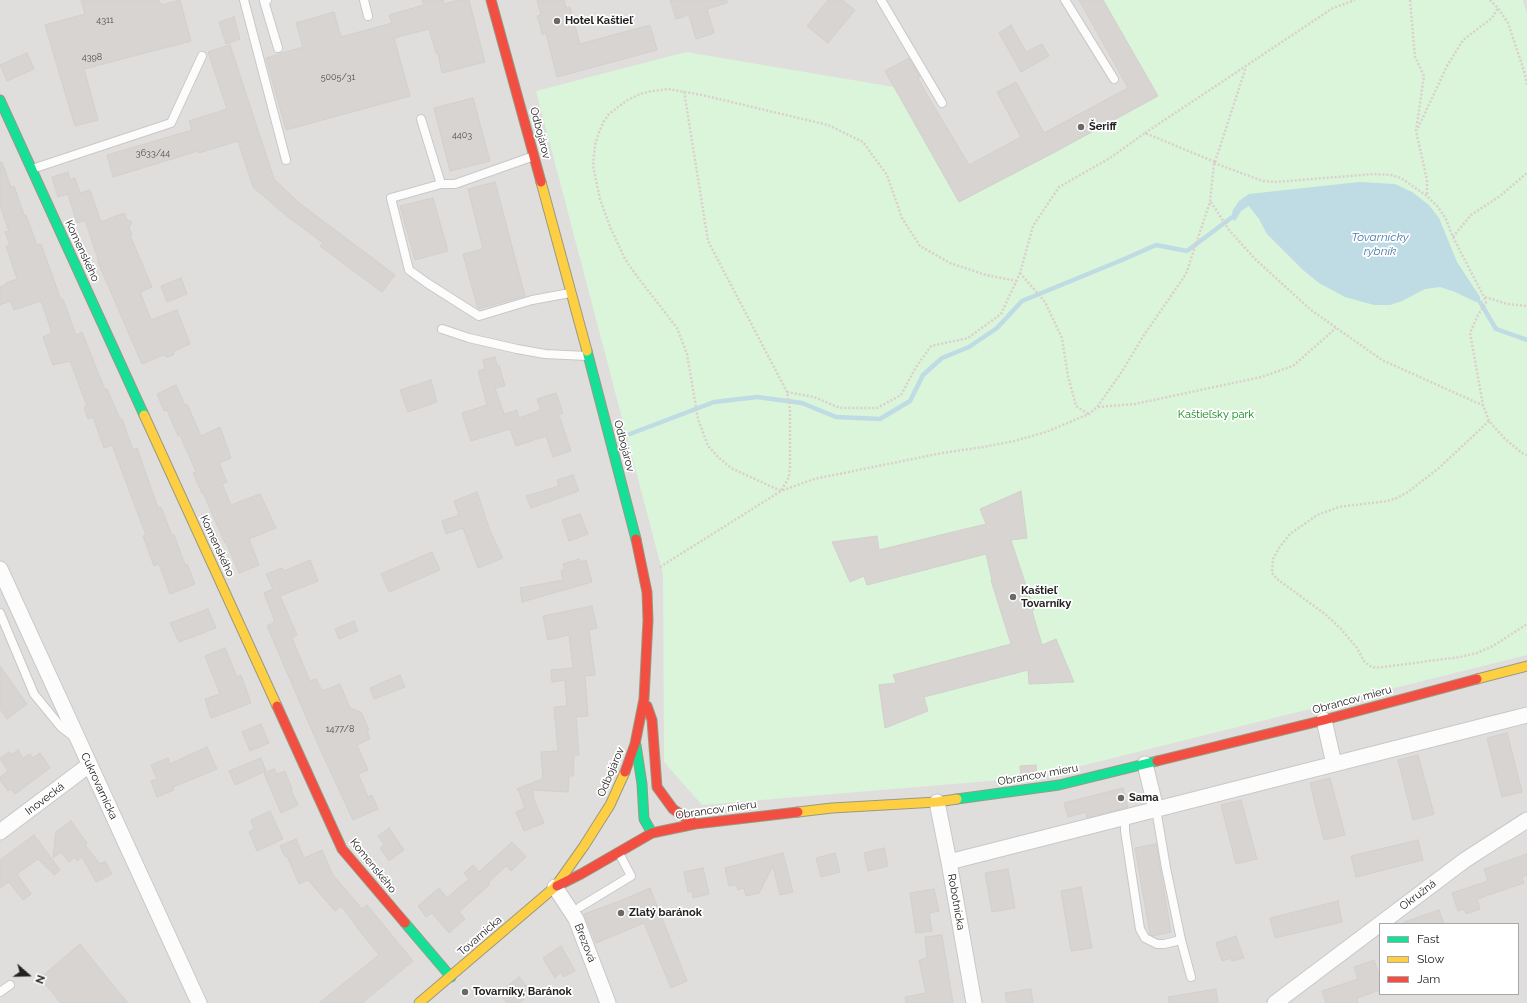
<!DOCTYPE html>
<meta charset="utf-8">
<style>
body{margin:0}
#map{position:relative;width:1527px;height:1003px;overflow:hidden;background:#f0eeeb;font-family:Raleway,sans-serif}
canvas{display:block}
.legend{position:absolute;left:1379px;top:923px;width:140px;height:72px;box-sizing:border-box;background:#fff;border:1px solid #a7a7a7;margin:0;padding:5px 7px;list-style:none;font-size:12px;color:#222}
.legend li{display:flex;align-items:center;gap:8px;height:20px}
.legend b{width:20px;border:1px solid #a7a7a7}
.north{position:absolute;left:8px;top:955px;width:40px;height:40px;-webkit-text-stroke:3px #fff;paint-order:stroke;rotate:110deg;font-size:11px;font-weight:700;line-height:16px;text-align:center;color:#222}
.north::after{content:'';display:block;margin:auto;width:14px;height:18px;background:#222;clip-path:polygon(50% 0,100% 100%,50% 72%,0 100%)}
</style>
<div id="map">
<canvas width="1527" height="1003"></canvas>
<ul class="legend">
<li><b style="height:5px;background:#16e098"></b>Fast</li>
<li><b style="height:5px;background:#ffcf43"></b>Slow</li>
<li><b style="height:5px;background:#f24e42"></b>Jam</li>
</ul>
<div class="north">N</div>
</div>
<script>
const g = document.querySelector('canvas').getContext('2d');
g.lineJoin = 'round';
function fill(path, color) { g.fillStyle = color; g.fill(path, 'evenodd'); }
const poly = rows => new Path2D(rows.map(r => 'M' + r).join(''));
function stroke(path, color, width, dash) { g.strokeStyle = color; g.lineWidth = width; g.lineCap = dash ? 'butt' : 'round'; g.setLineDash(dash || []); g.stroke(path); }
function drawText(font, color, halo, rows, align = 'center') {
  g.font = font + ' Raleway,sans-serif'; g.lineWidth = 3.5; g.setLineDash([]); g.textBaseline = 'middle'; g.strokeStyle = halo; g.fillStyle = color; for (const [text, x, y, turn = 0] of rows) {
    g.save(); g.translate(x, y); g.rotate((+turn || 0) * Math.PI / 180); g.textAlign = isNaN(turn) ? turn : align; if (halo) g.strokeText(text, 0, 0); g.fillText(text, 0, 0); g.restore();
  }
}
fill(poly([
 [0,0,1527,0,1527,1003,0,1003],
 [1380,924,1518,924,1518,994,1380,994]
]), '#dfdedc');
fill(poly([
 [1103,0,1523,0,1527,15,1527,655,1037,777,702,805,664,762,663,574,536,91,686,52,894,87,959,202,1055,152,1158,96]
]), '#daf5da');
fill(poly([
 [1359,182,1395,184,1412,192,1429,205,1439,218,1457,262,1480,297,1480,302,1476,302,1455,292,1440,287,1425,289,1402,301,1390,305,1374,305,1345,297,1319,283,1303,270,1267,234,1259,219,1249,206,1241,211,1235,221,1231,218,1233,210,1239,201,1249,194]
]), '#bfdbe3');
stroke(poly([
 [1480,302,1496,329,1527,340],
 [630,434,714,402,757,397,802,403,836,417,880,419,910,401,923,375,942,358,969,347,997,328,1022,301,1122,260,1156,245,1187,251,1231,218]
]), '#bfdbe3', 4.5);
const building = poly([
 [81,0,159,0,161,5,180,0,191,41,84,69,98,120,75,126,45,25,85,14,81,0],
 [422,0,443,0,444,4,458,0,469,0,485,62,442,73,438,53,436,53,429,29,394,38,410,96,286,130,266,58,303,47,296,23,334,12,341,37,392,23,389,15,424,5,422,0],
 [537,0,564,0,566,8,570,7,580,44,650,25,657,50,557,77,546,33,542,35,540,25,537,16,541,15,537,0],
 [670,0,727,0,727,3,707,9,714,33,696,39,689,15,676,19,670,0],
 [828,0,842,0,855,10,828,43,807,26,828,0],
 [1079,0,1103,0,1158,96,1055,152,959,202,885,71,909,58,920,77,918,78,926,93,969,165,1021,137,997,92,1016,82,1044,133,1128,88,1079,0],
 [234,17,240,39,226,44,219,22,234,17],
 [1011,25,1026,52,1042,44,1049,56,1021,72,999,33,1011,25],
 [230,45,274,179,299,203,395,275,382,292,320,246,323,243,288,217,253,187,238,141,199,153,198,151,113,177,107,155,192,130,189,121,227,109,208,52,230,45],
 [27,53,34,69,7,81,0,65,27,53],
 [473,98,490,161,450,171,434,108,473,98],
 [0,162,2,162,11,187,14,186,24,215,26,215,37,245,41,244,61,300,63,299,76,335,82,332,105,390,107,389,120,419,122,419,133,450,137,448,158,508,161,507,172,536,174,535,185,565,187,564,195,584,170,594,159,564,154,566,143,536,146,535,112,445,104,448,93,417,88,419,84,407,87,406,70,361,53,365,43,337,52,333,41,301,14,310,10,301,0,305,0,287,5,285,6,283,17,279,6,246,10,245,5,232,9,231,0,206,0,162],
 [68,172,70,180,75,178,80,193,90,190,101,222,124,213,127,220,132,222,129,227,132,235,130,235,152,287,140,292,151,320,177,310,190,344,174,351,173,355,168,357,163,355,142,364,97,260,98,259,85,220,77,223,68,194,58,197,52,177,68,172],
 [495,182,525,296,478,309,463,254,483,249,468,189,495,182],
 [433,198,448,251,415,260,400,206,433,198],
 [181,278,187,294,167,302,161,286,181,278],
 [495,357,497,366,499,365,505,386,495,388,504,414,517,410,519,418,541,410,537,399,556,393,563,413,559,415,571,451,553,457,546,436,516,446,510,429,471,441,462,413,487,405,478,371,485,369,483,360,495,357],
 [431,380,437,402,408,412,400,390,431,380],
 [176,385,185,405,187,404,201,436,220,427,231,458,219,463,227,482,222,484,231,505,260,494,276,528,249,539,259,565,239,573,226,542,225,543,203,493,202,493,193,473,196,472,180,435,178,436,167,410,164,411,157,394,176,385],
 [573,475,579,491,531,508,526,496,559,486,557,480,573,475],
 [1021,491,1027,538,1011,540,1034,610,1032,611,1042,645,1056,639,1074,682,1029,684,1028,670,924,697,928,711,885,728,879,685,896,683,893,675,1011,644,991,580,992,580,986,554,867,585,864,576,850,582,832,542,877,536,879,550,986,524,980,509,1021,491],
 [477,492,490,531,503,558,478,568,463,528,446,534,442,521,459,515,454,501,477,492],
 [580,514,588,534,569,541,562,520,580,514],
 [432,552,440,570,389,592,381,574,432,552],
 [579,559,580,562,586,560,592,582,522,602,520,588,563,580,561,571,565,569,563,564,579,559],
 [310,560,318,581,280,596,297,635,292,638,310,681,316,679,322,691,340,684,350,708,361,712,369,730,367,731,370,739,357,745,368,770,358,774,368,797,372,795,378,809,353,820,320,749,267,626,275,622,264,593,273,589,266,574,282,568,284,571,310,560],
 [592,606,597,628,589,630,595,675,585,676,588,716,576,717,579,755,574,755,573,776,569,776,568,792,532,790,534,796,533,797,544,823,524,831,516,812,525,808,518,789,516,789,543,779,541,752,558,751,554,707,567,706,565,680,552,682,551,670,573,668,569,635,548,640,543,616,592,606],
 [208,609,216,628,179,642,170,623,208,609],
 [354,621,358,631,339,639,335,629,354,621],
 [225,648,237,677,241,675,251,703,211,718,205,699,220,694,205,656,225,648],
 [0,666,27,704,7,719,0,709,0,666],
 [400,675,405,687,374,699,370,688,400,675],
 [261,724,269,743,250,751,242,732,261,724],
 [1507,733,1522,792,1502,797,1487,738,1507,733],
 [207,747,217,769,173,787,174,790,157,797,151,781,157,779,151,765,168,758,170,764,207,747],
 [18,750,23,758,30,754,33,758,40,753,50,768,15,794,11,789,8,791,0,780,0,777,8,771,0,758,9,752,11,755,18,750],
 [1418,755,1434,814,1413,820,1398,760,1418,755],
 [261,758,266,771,235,785,229,771,261,758],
 [1036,765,1037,776,1021,778,1020,766,1036,765],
 [274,769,277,774,285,771,292,789,291,790,298,805,281,813,264,773,274,769],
 [1330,778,1345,835,1324,840,1310,783,1330,778],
 [1123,788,1128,807,1087,818,1086,812,1068,817,1064,803,1123,788],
 [1241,800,1257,859,1236,864,1221,805,1241,800],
 [270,811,283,839,257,851,249,832,254,829,251,820,270,811],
 [71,821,87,843,85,845,100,864,105,861,112,874,96,882,82,857,77,861,75,857,69,862,61,852,53,858,56,832,71,821],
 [389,828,404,850,389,861,380,848,384,845,378,836,389,828],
 [34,835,60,870,54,875,38,859,17,874,31,894,23,900,9,882,0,888,0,860,34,835],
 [296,839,304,858,322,850,333,875,362,909,367,905,413,961,362,1003,319,1003,379,955,355,925,355,924,341,906,335,911,308,880,299,884,287,856,285,857,280,846,296,839],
 [1418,840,1423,860,1356,877,1351,856,1418,840],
 [512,842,526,857,511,871,506,866,488,883,490,884,459,912,465,919,449,933,432,913,426,917,418,906,439,888,447,898,469,879,464,873,473,865,479,872,512,842],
 [1156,844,1171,932,1153,936,1150,934,1135,848,1156,844],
 [884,848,888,866,868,871,864,853,884,848],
 [783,853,793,892,780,895,773,866,759,893,746,896,744,888,738,890,737,885,729,886,725,868,783,853],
 [835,853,840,872,821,877,816,858,835,853],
 [1527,854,1527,875,1522,877,1524,883,1477,899,1480,909,1466,914,1464,909,1458,911,1452,893,1488,881,1484,869,1527,854],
 [703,868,709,894,693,898,692,891,688,892,684,872,703,868],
 [1008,869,1015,908,992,912,985,873,1008,869],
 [1081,887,1092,948,1071,951,1061,891,1081,887],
 [650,888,687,981,671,988,644,923,596,943,584,914,620,901,650,888],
 [934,889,939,911,929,913,932,931,916,933,910,893,934,889],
 [1338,901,1342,922,1275,938,1270,918,1338,901],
 [1439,910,1444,924,1404,924,1404,922,1439,910],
 [942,935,953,1003,906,1003,905,997,926,993,919,960,927,958,925,937,942,935],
 [1236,936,1244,958,1232,961,1231,958,1222,961,1216,943,1236,936],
 [80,944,113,985,128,1003,61,1003,40,978,80,944],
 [561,946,575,971,563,977,561,972,555,978,543,958,561,946],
 [1374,960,1380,977,1380,990,1357,998,1358,1003,1326,1003,1322,991,1358,979,1354,967,1374,960],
 [519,977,532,993,519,1003,507,1003,499,993,519,977],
 [1031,989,1033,1003,1007,1003,1005,993,1031,989],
 [1216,989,1218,1003,1169,1003,1168,997,1216,989]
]);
fill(building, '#d7d4d2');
stroke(building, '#d3d0cc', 1);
const lane = poly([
 [244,0,286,160],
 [267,0,264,1,278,48],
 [364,0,368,16],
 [881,0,942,103],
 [1065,0,1114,79],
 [421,119,441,184],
 [534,156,455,184,441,184,391,198,409,270,427,283,479,316,532,300,570,293],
 [32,169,171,123,202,56],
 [442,329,469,338,517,349,545,354,587,356],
 [0,613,34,694,61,727,74,737],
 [1156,809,1166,868,1181,940],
 [1125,817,1125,831,1140,929,1145,938,1157,944,1164,944,1181,940,1191,977],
 [580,907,631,876,619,853],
 [0,992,10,985]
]);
const street = poly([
 [0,569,199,1003],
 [1324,720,1334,764],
 [1145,764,1156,809],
 [937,802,949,862,974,1003],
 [0,832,89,765],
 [949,862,1527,715],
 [555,887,576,919,608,1003],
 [1275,1003,1465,860,1527,820]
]);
const fast = poly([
 [0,100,144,415],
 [587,351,636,539],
 [636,745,642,784,644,819,652,833],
 [957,799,1059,785,1157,761],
 [405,923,451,977]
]);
const slow = poly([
 [541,182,587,351],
 [144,415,277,706],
 [1477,679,1527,666],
 [798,812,832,808,937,802,957,799],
 [419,1003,555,887,584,846,610,805,625,772]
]);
const jam = poly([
 [491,0,541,182],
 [277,706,342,849,405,923],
 [647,706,652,720,657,787,673,809,695,824],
 [1157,761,1324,720,1477,679],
 [625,772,635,744,644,699,648,620,647,592,636,539],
 [557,886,581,874,652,833,695,824,798,812]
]);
stroke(lane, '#c9c8c7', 10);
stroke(street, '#c9c8c7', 17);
stroke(fast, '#999a82', 11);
stroke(slow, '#999a82', 11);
stroke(jam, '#999a82', 11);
stroke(poly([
 [1410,0,1415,57,1424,76,1416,131,1427,180,1427,196],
 [1490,0,1498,8,1508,23,1524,71,1527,85],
 [1418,128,1447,66,1463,40,1492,18,1498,8],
 [1145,133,1333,8,1355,0],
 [1215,162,1246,67],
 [1211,202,1229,230,1256,260,1311,310,1382,360,1482,405],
 [1453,237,1471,215,1500,196,1527,173],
 [1020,273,1045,302,1062,338,1068,376,1076,406,1088,414],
 [1017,281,986,275,950,263,920,246,902,218,887,175,863,142,828,125,702,95,668,89,652,91,640,94,626,101,609,114,604,121,599,132,595,145,593,166,600,199,611,229,625,259,636,275,677,328,687,354,698,419,708,446,719,458,731,468,781,491,814,479,942,453,983,447,1014,441,1046,432,1089,414,1097,407,1121,373,1144,335,1186,274,1210,202,1214,163],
 [1485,297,1507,304,1527,306],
 [787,392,814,397,840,408,877,408,901,395,916,367,931,346,968,338,1001,314,1020,273,1033,226,1059,187,1110,158,1145,133,1215,162,1214,163,1263,181,1275,182,1374,174,1391,175,1401,178,1427,196,1437,206,1445,217,1453,237,1484,297,1486,303,1478,315,1470,333,1483,405,1489,421,1504,438,1522,453,1527,455],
 [1098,407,1135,404,1261,377,1293,366,1336,328],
 [1489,421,1439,468,1408,492,1397,498,1387,501,1339,507,1317,515,1290,534,1279,548,1273,559,1272,573,1277,579,1325,614,1341,629,1357,648,1364,661,1370,666,1376,668,1460,657,1477,653,1493,646,1527,624],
 [660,567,781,491,789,477,790,467,790,409,787,392,708,241,684,91]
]), '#dccecd', 2.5, [2, 2]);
stroke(lane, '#fdfcfc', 8);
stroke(street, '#fdfcfc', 15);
stroke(fast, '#16e098', 9);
stroke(slow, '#ffcf43', 9);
stroke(jam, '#f24e42', 9);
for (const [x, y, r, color] of [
 [557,21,4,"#6a6968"],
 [1081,127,4,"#6a6968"],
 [1013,597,4,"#6a6968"],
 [1121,798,4,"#6a6968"],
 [621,913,4,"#6a6968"],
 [465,992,4,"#6a6968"]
]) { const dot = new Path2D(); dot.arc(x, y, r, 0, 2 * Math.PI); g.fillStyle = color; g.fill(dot); stroke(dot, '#fff', 1.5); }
drawText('9px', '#4f4e4e', null, [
 ["4311",105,20],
 ["4398",92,57],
 ["5005/31",338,77],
 ["4403",462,135],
 ["3633/44",153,153],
 ["1477/8",340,729]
]);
drawText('bold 11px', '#222', '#fff', [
 ["Hotel Kaštieľ",565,21],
 ["Šeriff",1089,127],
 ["Kaštieľ",1021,591],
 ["Tovarníky",1021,604],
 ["Sama",1129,798],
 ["Zlatý baránok",629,913],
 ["Tovarníky, Baránok",473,992]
], 'left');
drawText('11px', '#222', '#fff', [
 ["Odbojárov",540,133,75],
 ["Komenského",82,251,65],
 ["Odbojárov",624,446,75],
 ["Komenského",217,546,65],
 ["Obrancov mieru",1352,700,-15],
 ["Odbojárov",611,772,-67],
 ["Obrancov mieru",1038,775,-10],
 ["Cukrovarnícka",99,786,65],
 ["Inovecká",45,799,-37],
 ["Obrancov mieru",716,810,-8],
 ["Komenského",373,866,51],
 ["Okružná",1418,895,-37],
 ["Robotnícka",956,902,80],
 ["Tovarnícka",480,936,-41],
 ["Brezová",585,943,69]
]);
drawText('11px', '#0c8416', '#fff', [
 ["Kaštieľsky park",1216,415]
]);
drawText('italic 12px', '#4a7aab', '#fff', [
 ["Tovarnícky",1380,237],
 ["rybník",1380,251]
]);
</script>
